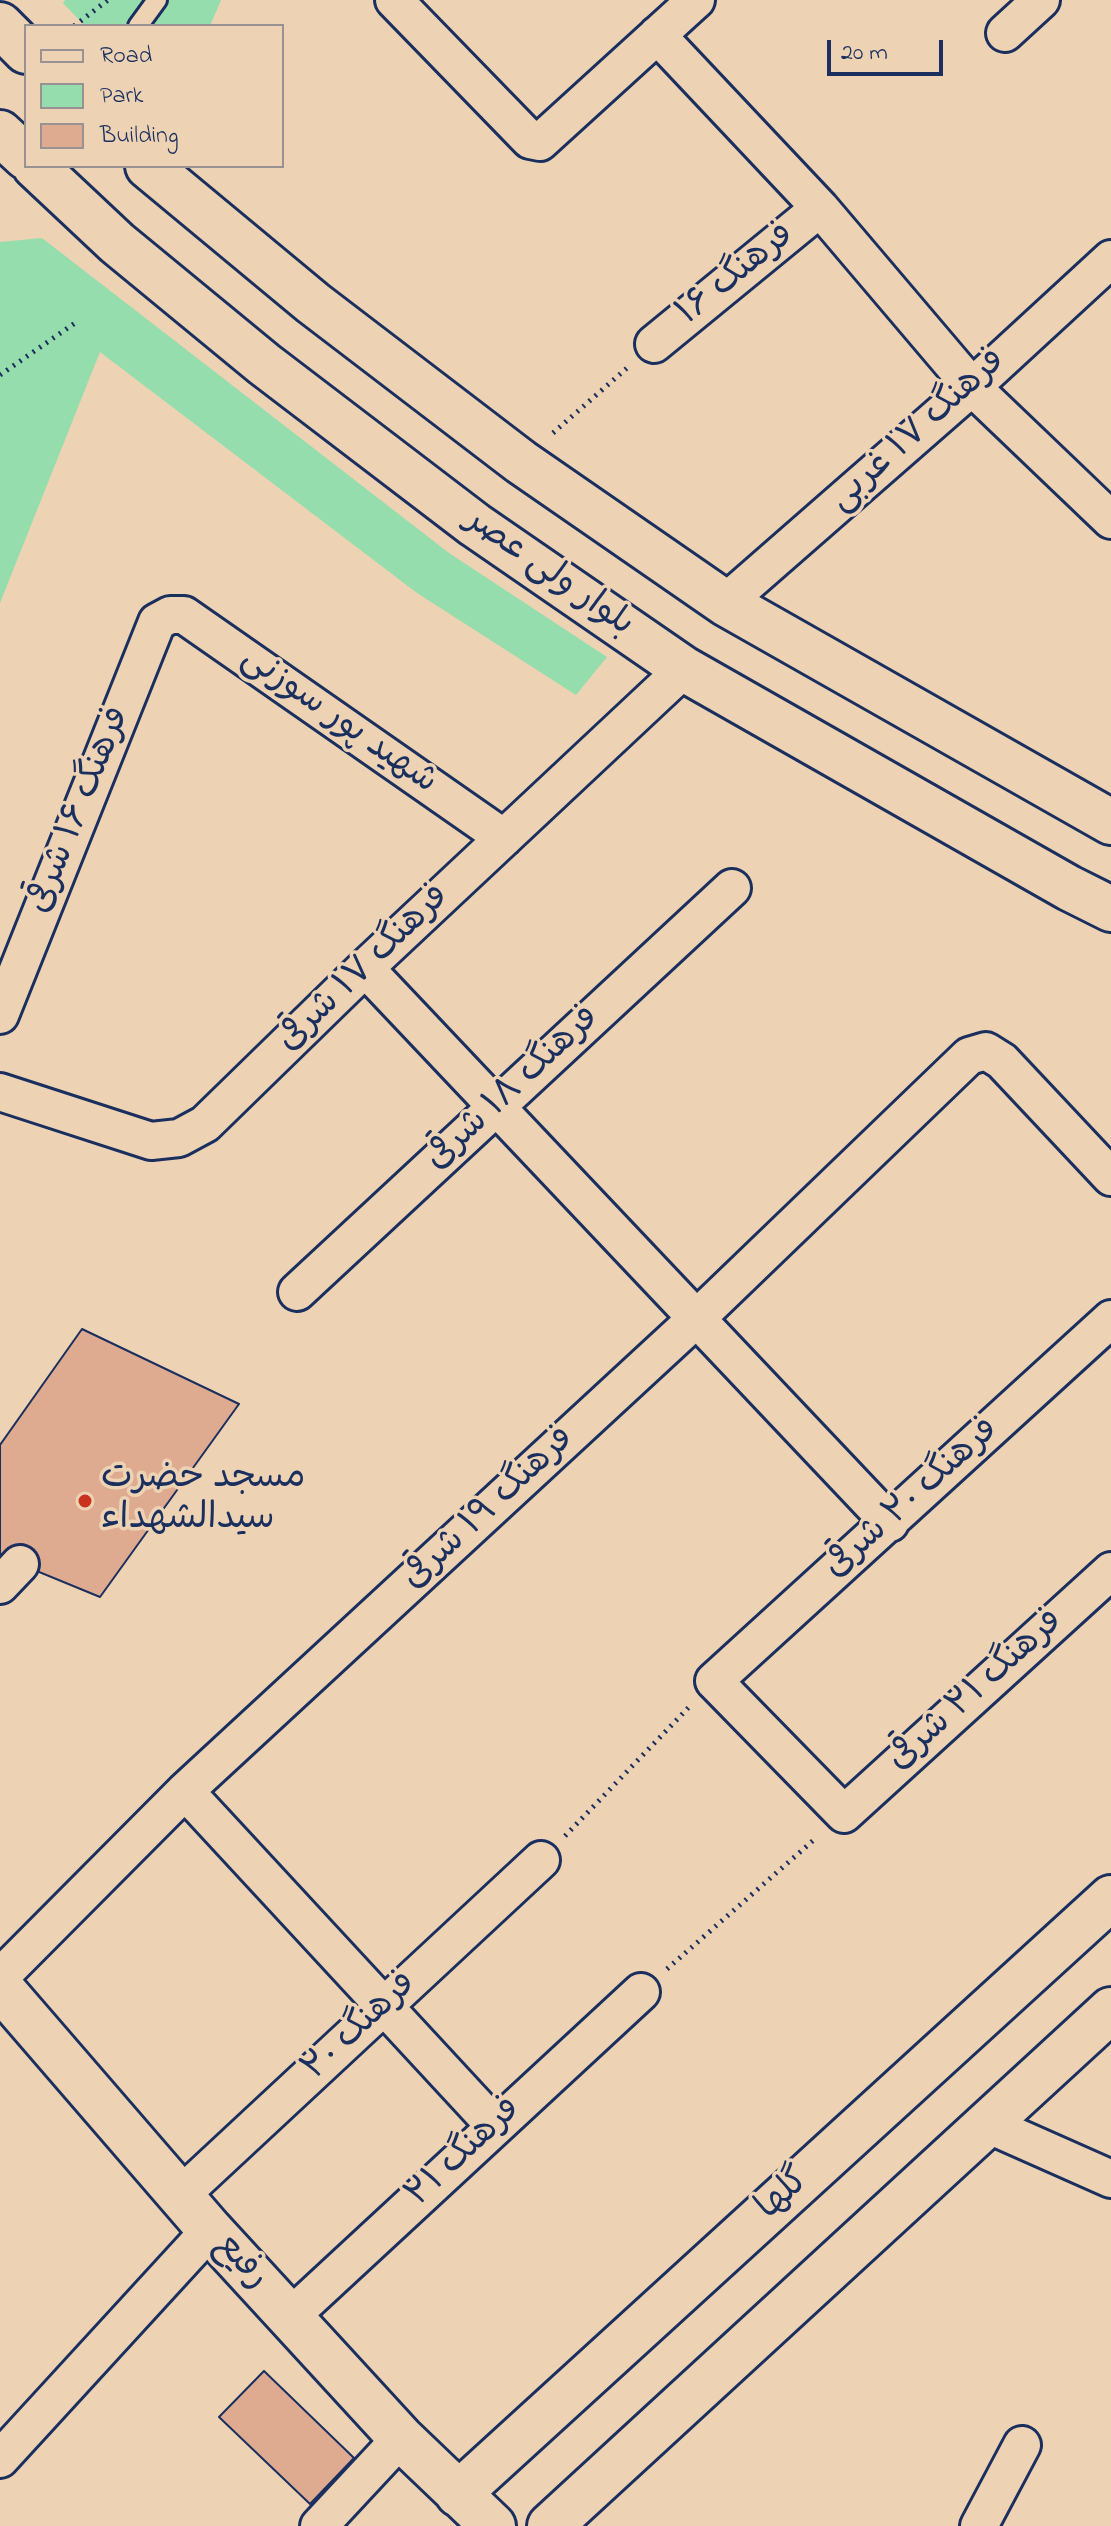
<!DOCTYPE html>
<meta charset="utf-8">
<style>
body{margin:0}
#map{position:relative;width:1111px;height:2526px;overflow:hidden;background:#edd3b4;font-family:"Indie Flower",sans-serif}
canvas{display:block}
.legend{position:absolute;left:24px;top:24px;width:260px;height:144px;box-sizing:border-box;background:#edd3b4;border:2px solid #999192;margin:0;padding:10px 14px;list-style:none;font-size:24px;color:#1b2f5e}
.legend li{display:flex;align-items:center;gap:16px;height:40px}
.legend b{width:40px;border:2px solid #999192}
.scale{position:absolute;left:827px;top:40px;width:116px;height:36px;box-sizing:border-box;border:4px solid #1b2f5e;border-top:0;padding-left:10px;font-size:24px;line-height:28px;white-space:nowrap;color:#1b2f5e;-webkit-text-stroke:6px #edd3b4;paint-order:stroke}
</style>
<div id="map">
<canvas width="1111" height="2526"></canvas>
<ul class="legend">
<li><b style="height:10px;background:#edd3b4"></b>Road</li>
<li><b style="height:22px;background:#95ddac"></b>Park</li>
<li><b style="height:22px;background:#deab91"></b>Building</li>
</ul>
<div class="scale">20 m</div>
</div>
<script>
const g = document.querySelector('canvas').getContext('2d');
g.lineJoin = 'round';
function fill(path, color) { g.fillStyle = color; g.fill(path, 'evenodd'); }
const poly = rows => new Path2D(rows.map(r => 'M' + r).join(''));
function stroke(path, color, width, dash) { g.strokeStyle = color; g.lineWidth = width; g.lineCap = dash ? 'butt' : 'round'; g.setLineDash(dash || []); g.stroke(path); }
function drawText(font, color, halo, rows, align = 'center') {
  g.font = font + ' "Indie Flower","Playpen Sans Arabic",sans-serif'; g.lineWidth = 7; g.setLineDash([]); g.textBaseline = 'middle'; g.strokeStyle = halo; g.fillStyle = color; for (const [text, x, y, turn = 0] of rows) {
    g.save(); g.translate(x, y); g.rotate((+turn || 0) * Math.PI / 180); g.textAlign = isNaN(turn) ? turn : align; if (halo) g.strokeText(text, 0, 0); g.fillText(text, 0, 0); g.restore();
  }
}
fill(poly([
 [65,0,221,0,210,26,85,26,63,3],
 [42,238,449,553,607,657,576,695,417,593,100,352,0,603,0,242]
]), '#95ddac');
const building = poly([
 [82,1329,239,1404,100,1597,0,1556,0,1445,82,1329],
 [264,2371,354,2458,310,2504,219,2417,264,2371]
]);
fill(building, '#deab91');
stroke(building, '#1b2f5e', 2);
const lane = poly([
 [138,26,157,0]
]);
const street = poly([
 [394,0,530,140,540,142,696,0],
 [1005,33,1041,0],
 [657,35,820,208,972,387,1111,520],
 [654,344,820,208],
 [725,603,972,387,1111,259],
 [365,968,890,1523],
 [0,1015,157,622,170,615,184,615,504,838],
 [0,1092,151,1141,179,1138,205,1124,365,968,684,669],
 [297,1292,732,888],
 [1111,1319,714,1681,844,1814,1111,1571],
 [0,1585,20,1564],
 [185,1791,495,2126],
 [0,1977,185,1791,697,1318,969,1056,986,1051,1002,1061,1111,1177],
 [987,2124,1111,2179],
 [181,2195,541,1860],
 [290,2317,641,1992],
 [0,2459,210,2230],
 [319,2526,401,2438],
 [979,2526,1022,2445]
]);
const secondary = poly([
 [0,25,26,51],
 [0,133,26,157],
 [35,166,117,243,264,364,475,525,684,669,1069,888,1111,909],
 [148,166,313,303,521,462,725,603,1111,822],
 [0,1987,210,2230,401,2438,493,2526],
 [458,2494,1111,1898],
 [550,2526,1111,2010]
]);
stroke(lane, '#1b2f5e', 24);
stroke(street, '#1b2f5e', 42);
stroke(secondary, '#1b2f5e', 50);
stroke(poly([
 [74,26,108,0],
 [0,375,75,323],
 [553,433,627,368],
 [565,1836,689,1707],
 [667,1969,816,1838]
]), '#1b2f5e', 5, [2, 6]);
stroke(lane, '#edd3b4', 18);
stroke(street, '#edd3b4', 36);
stroke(secondary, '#edd3b4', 44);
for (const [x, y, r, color] of [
 [85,1501,8,"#c8321e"]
]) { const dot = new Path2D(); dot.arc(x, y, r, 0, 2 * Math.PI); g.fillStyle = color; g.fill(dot); stroke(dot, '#edd3b4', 3); }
drawText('36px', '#1b2f5e', '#edd3b4', [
 ["فرهنگ ۱۶",737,276,-39],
 ["فرهنگ ۱۷ غربی",919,432,-42],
 ["بلوار ولی عصر",548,574,35],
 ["شهید پور سوزنی",338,722,35],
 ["فرهنگ ۱۶ شرقی",81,811,-68],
 ["فرهنگ ۱۷ شرقی",365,970,-44],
 ["فرهنگ ۱۸ شرقی",514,1090,-43],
 ["فرهنگ ۲۰ شرقی",913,1500,-42],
 ["فرهنگ ۱۹ شرقی",490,1510,-43],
 ["فرهنگ ۲۱ شرقی",977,1692,-42],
 ["فرهنگ ۲۰",361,2028,-43],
 ["فرهنگ ۲۱",465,2154,-43],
 ["گلها",785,2196,-42],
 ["رفیع",240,2263,48]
]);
drawText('36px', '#1b2f5e', '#edd3b4', [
 ["مسجد حضرت",101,1480],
 ["سیدالشهداء",101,1521]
], 'left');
</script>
